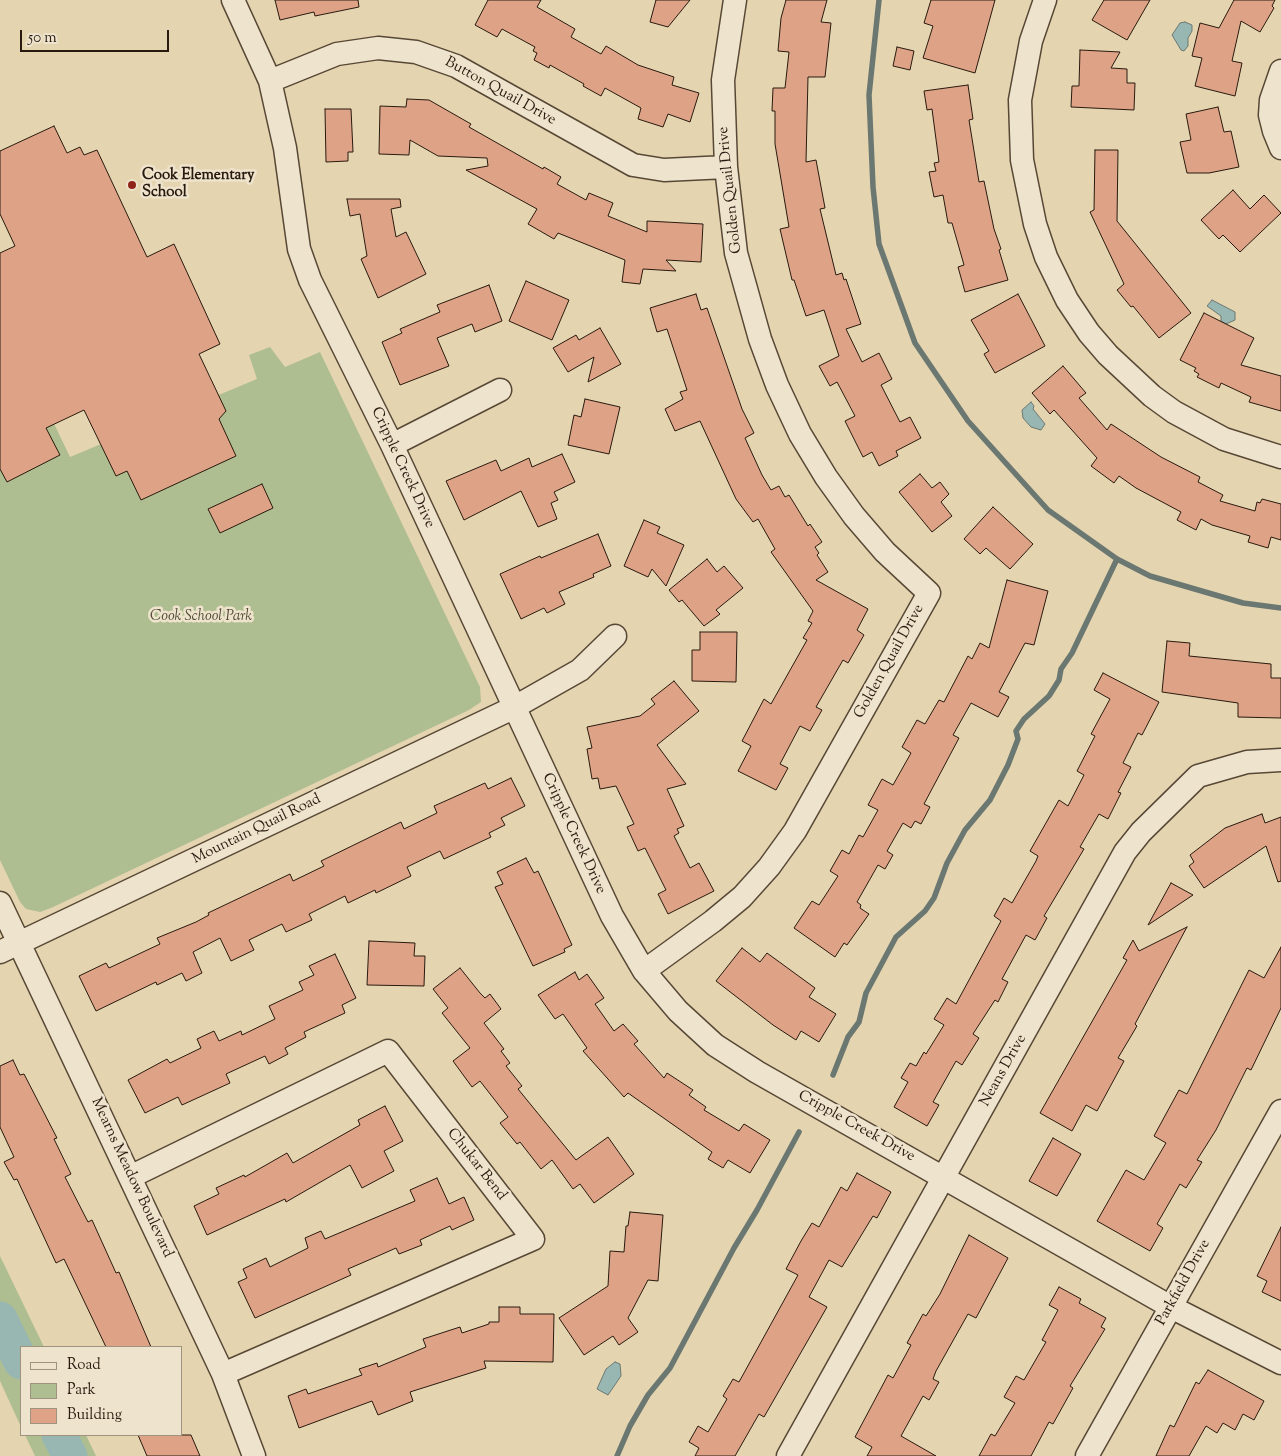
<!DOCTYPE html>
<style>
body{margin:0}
#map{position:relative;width:1281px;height:1456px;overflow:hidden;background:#e5d4b0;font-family:"Sorts Mill Goudy",serif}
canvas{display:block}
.legend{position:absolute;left:20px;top:1346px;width:162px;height:90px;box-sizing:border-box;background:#eee3cc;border:1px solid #9f9380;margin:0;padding:6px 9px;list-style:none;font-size:15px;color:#281a0e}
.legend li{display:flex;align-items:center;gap:10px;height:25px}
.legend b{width:25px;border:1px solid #9f9380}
.scale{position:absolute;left:20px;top:30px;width:149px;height:22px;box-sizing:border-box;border:2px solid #281a0e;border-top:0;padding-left:6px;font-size:15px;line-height:18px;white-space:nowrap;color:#281a0e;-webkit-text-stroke:4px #eee3cc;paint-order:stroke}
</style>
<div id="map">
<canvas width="1281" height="1456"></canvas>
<ul class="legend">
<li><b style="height:6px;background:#eee3cc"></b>Road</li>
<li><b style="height:14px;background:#aebe90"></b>Park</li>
<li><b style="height:14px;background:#dea286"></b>Building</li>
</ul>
<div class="scale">50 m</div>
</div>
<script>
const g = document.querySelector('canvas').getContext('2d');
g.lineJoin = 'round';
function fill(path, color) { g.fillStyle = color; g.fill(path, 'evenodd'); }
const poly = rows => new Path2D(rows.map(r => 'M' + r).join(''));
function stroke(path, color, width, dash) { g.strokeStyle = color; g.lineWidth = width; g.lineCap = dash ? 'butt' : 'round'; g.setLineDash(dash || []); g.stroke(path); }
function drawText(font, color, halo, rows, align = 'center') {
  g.font = font + ' "Sorts Mill Goudy",serif'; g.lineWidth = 5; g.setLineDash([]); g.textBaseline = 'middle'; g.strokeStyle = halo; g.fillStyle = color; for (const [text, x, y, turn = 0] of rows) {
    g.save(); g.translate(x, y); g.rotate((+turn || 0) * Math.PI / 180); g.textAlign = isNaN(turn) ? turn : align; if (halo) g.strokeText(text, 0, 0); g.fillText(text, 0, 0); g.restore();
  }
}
fill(poly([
 [0,311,70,457,257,379,249,355,270,347,285,367,320,352,480,687,481,702,469,710,51,908,40,912,26,909,20,902,0,860],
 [0,1256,44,1347,21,1347,21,1427,0,1381],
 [25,1435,86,1435,96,1456,35,1456]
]), '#aebe90');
const water = poly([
 [1185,22,1192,25,1192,31,1188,38,1188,46,1184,51,1181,50,1172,35,1180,23,1185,22],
 [1212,300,1235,312,1235,320,1226,324,1221,321,1221,316,1207,306,1212,300],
 [1031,402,1034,406,1033,409,1045,424,1041,430,1031,427,1023,418,1022,410,1031,402],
 [615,1362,620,1364,621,1376,608,1395,597,1389,606,1369,615,1362]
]);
fill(water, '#98b7b3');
stroke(water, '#6b7871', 1);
stroke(poly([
 [879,0,869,95,873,187,879,244,915,343,968,421,1048,510,1117,559,1150,576,1243,603,1281,608],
 [833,1075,848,1037,859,1022,866,993,896,937,925,911,934,898,947,863,965,830,990,800,1008,765,1018,739,1016,731,1024,719,1049,696,1059,680,1061,669,1072,653,1117,559],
 [617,1456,630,1426,648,1395,670,1368,734,1248,757,1210,799,1132]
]), '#6b7871', 5.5);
stroke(poly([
 [0,1319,21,1362],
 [59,1435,70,1456]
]), '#98b7b3', 35);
const building = poly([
 [275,0,358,0,359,7,315,16,314,12,280,20,275,0],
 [488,0,541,0,537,7,575,29,571,37,601,54,606,46,638,65,674,77,672,85,699,93,690,122,668,114,663,127,638,119,641,108,605,88,601,96,583,86,584,84,550,65,549,68,534,60,537,53,533,51,535,47,502,29,497,37,475,25,488,0],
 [656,0,690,0,668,27,650,22,656,0],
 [786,0,827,0,821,22,831,23,825,77,808,77,806,162,816,160,825,208,820,209,836,275,842,273,844,280,846,279,861,324,846,329,862,362,879,353,892,379,881,385,900,422,910,417,921,438,896,451,898,456,879,466,872,452,863,457,845,421,855,416,837,382,830,386,819,366,839,356,824,310,806,316,794,280,792,280,780,229,789,227,775,144,775,111,772,111,773,88,785,88,789,52,778,51,781,18,786,0],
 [931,0,995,0,975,73,923,58,933,26,924,23,931,0],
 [1104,0,1150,0,1127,40,1092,20,1104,0],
 [1234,0,1275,0,1272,6,1274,8,1260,32,1241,21,1232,61,1242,63,1235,96,1195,86,1202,58,1192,56,1200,23,1219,28,1234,0],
 [897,47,914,51,910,70,893,66,897,47],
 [1080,50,1120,52,1111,68,1127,69,1127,83,1135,83,1134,110,1071,107,1072,86,1079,86,1080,50],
 [968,85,973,119,969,120,979,182,984,181,994,229,1001,249,999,250,1008,280,965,292,958,267,964,265,952,223,948,223,943,195,934,197,929,172,936,171,934,163,939,162,932,109,927,110,924,91,968,85],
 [407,99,429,100,471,124,469,127,543,169,544,167,561,177,557,184,586,200,589,193,613,203,608,216,647,232,647,221,703,224,701,262,666,260,676,271,643,269,640,284,622,282,625,260,558,233,554,239,528,224,537,209,466,170,488,166,487,158,438,156,410,140,409,155,379,154,380,106,406,107,407,99],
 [1218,107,1224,132,1231,131,1239,167,1209,173,1187,173,1180,142,1191,140,1186,114,1218,107],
 [325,109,351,109,353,152,348,152,348,161,326,162,325,109],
 [54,126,67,153,80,147,84,155,97,150,147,257,174,244,220,344,199,354,226,411,219,419,236,456,141,500,127,471,116,476,84,410,46,428,60,455,7,482,0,469,0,253,15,246,0,214,0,151,54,126],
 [1095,150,1118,150,1117,221,1191,313,1159,338,1133,306,1131,307,1117,290,1124,284,1090,212,1094,210,1095,150],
 [1233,190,1250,209,1264,195,1281,213,1240,252,1223,235,1219,239,1201,220,1233,190],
 [347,199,400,199,401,207,391,209,396,237,406,232,426,274,378,298,361,259,367,256,360,214,350,216,347,199],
 [526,281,569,300,552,340,509,321,526,281],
 [489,285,502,321,475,332,472,324,437,338,449,366,400,385,382,342,402,333,400,329,440,312,437,305,489,285],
 [696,294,701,310,707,308,742,409,754,433,745,438,762,475,771,490,779,486,785,497,789,495,808,526,810,524,822,542,815,547,819,553,817,555,828,572,816,580,868,609,857,630,864,635,848,663,843,660,816,707,822,710,810,731,800,726,780,764,788,768,776,790,738,771,751,746,742,741,764,699,771,704,807,640,803,638,812,623,808,621,813,611,771,552,775,549,758,519,753,522,736,499,700,421,675,431,665,409,683,399,680,392,687,390,667,329,657,332,650,308,696,294],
 [1018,294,1045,346,995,373,984,354,989,351,971,320,1018,294],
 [1204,313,1254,338,1241,365,1281,376,1281,411,1249,402,1251,397,1221,383,1219,388,1197,377,1199,374,1194,371,1196,368,1180,360,1204,313],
 [600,328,621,364,588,382,594,357,568,372,553,348,576,335,579,340,600,328],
 [1063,366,1086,393,1079,398,1107,430,1111,424,1161,457,1200,477,1198,482,1223,495,1220,501,1255,511,1257,502,1260,503,1262,499,1281,504,1281,540,1271,537,1268,548,1248,542,1250,536,1212,525,1201,519,1196,530,1177,520,1181,512,1136,488,1119,476,1114,483,1091,466,1097,458,1054,410,1050,414,1032,393,1063,366],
 [585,399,620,407,609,454,568,445,574,415,581,417,585,399],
 [562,454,575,482,554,492,558,500,551,503,557,519,538,527,521,491,464,520,446,481,496,460,501,471,529,458,532,467,562,454],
 [920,474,932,488,940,482,949,494,941,502,952,516,932,532,899,492,920,474],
 [262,484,273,508,220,533,208,509,262,484],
 [993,507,1033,544,1010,569,986,548,980,554,964,539,993,507],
 [644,520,660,527,657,533,684,545,666,586,652,569,648,577,624,566,644,520],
 [598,534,611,566,593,574,594,577,559,592,565,604,547,613,544,608,521,619,500,574,540,556,541,558,598,534],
 [707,559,717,572,724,566,743,588,716,610,720,614,704,626,682,600,679,602,669,590,707,559],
 [1007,580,1048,591,1034,645,1025,643,999,692,1009,697,998,717,971,703,953,735,959,738,924,804,930,807,921,824,915,821,911,828,903,823,887,851,893,855,885,869,878,865,857,902,861,905,860,908,869,914,847,945,844,943,835,957,794,928,812,901,819,905,838,876,830,871,842,850,849,854,859,835,863,837,878,810,868,805,882,779,893,785,911,753,902,747,917,720,925,724,939,700,944,702,968,656,972,659,980,643,989,648,1007,580],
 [700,632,737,632,736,682,692,681,692,650,700,650,700,632],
 [1167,641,1190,643,1189,656,1271,664,1271,678,1281,678,1281,718,1238,717,1238,703,1162,692,1167,641],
 [1103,673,1159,702,1142,735,1138,733,1123,763,1131,767,1118,792,1121,793,1108,819,1099,814,1080,847,1084,849,1044,916,1047,918,1035,940,1026,935,1002,979,1008,982,998,1002,995,1000,973,1034,979,1038,962,1065,956,1061,933,1102,939,1105,927,1126,894,1107,908,1082,901,1078,910,1063,916,1066,924,1052,926,1054,944,1025,934,1019,947,998,956,1004,1001,921,994,916,1004,898,1012,903,1036,861,1038,856,1030,851,1059,800,1068,806,1084,775,1077,771,1095,736,1091,734,1110,699,1094,690,1103,673],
 [674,681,699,711,657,745,686,784,667,789,684,826,677,829,679,833,674,836,690,868,699,863,714,891,668,914,658,894,666,890,645,848,638,851,627,827,634,824,616,786,600,789,598,778,592,779,587,749,592,748,587,727,640,716,655,704,651,699,674,681],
 [511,778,525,806,501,818,505,825,489,833,491,837,444,859,440,851,407,867,411,876,376,893,375,890,348,903,345,896,309,914,312,920,286,932,282,924,249,940,254,950,231,961,220,938,193,952,202,973,186,981,182,973,157,985,156,982,96,1011,79,976,106,963,109,968,160,944,157,938,196,922,209,915,208,913,290,874,293,881,324,866,321,861,401,822,404,829,437,813,434,806,452,798,485,783,488,789,511,778],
 [1262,814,1265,823,1281,817,1281,881,1278,882,1266,846,1204,888,1189,866,1194,862,1190,855,1225,828,1262,814],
 [526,858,534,873,538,871,572,945,564,949,565,952,533,966,495,887,503,884,497,872,526,858],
 [1171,883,1193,895,1148,925,1171,883],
 [1187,927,1135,1024,1137,1026,1118,1058,1124,1061,1097,1111,1086,1105,1072,1131,1040,1113,1127,960,1123,958,1133,940,1139,951,1187,927],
 [369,941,415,943,414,956,425,956,424,986,367,985,369,941],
 [1281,947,1281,1008,1251,1070,1247,1068,1216,1130,1197,1160,1202,1162,1186,1188,1180,1184,1157,1224,1163,1228,1150,1251,1097,1221,1126,1170,1144,1180,1166,1143,1154,1136,1179,1090,1187,1094,1249,970,1264,978,1281,947],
 [742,948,760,962,767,953,815,988,809,997,836,1014,819,1042,801,1031,796,1040,773,1025,716,981,742,948],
 [335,954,356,998,342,1005,345,1013,304,1032,306,1037,285,1048,288,1054,269,1064,265,1056,226,1074,230,1083,182,1105,178,1097,145,1113,128,1080,167,1059,170,1063,201,1048,197,1039,214,1031,219,1041,241,1031,242,1035,275,1019,269,1006,303,990,299,982,314,975,309,966,335,954],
 [460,968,480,993,485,998,490,994,501,1009,484,1023,504,1049,501,1051,510,1063,506,1066,522,1086,518,1089,576,1160,608,1137,634,1174,594,1203,580,1184,573,1189,552,1160,541,1169,520,1142,517,1144,500,1123,508,1117,480,1081,472,1087,453,1061,470,1048,442,1013,448,1008,433,989,460,968],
 [575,972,579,980,587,974,604,998,595,1004,614,1031,623,1024,638,1041,634,1044,664,1078,667,1073,693,1090,689,1095,706,1107,704,1110,739,1131,744,1124,770,1140,750,1173,728,1160,723,1168,708,1159,712,1152,628,1093,624,1097,583,1051,587,1048,563,1014,555,1019,538,995,575,972],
 [13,1060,20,1075,24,1074,57,1138,54,1139,71,1174,65,1177,88,1222,92,1220,116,1273,119,1272,151,1347,106,1347,64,1259,56,1263,17,1179,14,1180,4,1162,14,1157,0,1127,0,1066,13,1060],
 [385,1106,403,1141,384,1151,394,1171,362,1188,350,1165,286,1202,285,1199,207,1235,194,1206,219,1194,216,1188,244,1175,245,1177,287,1153,293,1163,360,1125,358,1120,385,1106],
 [1053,1138,1081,1154,1057,1196,1029,1181,1053,1138],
 [857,1173,891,1192,877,1218,873,1216,842,1267,829,1260,809,1297,827,1307,764,1417,759,1414,735,1456,695,1456,699,1448,689,1442,698,1426,708,1432,727,1399,723,1396,733,1379,739,1382,798,1275,786,1269,801,1241,812,1223,819,1227,841,1187,847,1191,857,1173],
 [437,1178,449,1204,464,1197,474,1220,452,1230,450,1226,420,1240,422,1245,399,1254,396,1248,378,1256,348,1269,351,1275,255,1318,238,1282,247,1278,243,1269,266,1258,270,1267,308,1248,305,1238,321,1231,325,1239,415,1201,410,1190,437,1178],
 [630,1212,663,1215,658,1281,648,1280,628,1318,638,1332,619,1345,613,1336,584,1355,559,1318,608,1286,610,1251,624,1252,626,1226,628,1226,630,1212],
 [1281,1227,1281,1301,1262,1292,1267,1281,1257,1276,1281,1227],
 [969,1235,1008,1258,976,1318,968,1314,936,1371,933,1379,939,1382,929,1400,923,1396,901,1436,936,1456,867,1456,872,1447,855,1437,888,1375,893,1378,911,1345,907,1343,923,1314,926,1316,940,1294,969,1235],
 [1059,1287,1081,1299,1079,1303,1106,1318,1101,1327,1105,1329,1070,1386,1073,1388,1053,1424,1049,1422,1031,1456,979,1456,991,1434,995,1436,1015,1403,1004,1397,1016,1376,1024,1380,1046,1342,1042,1340,1058,1310,1049,1305,1059,1287],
 [499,1307,520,1307,520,1314,554,1314,553,1362,484,1361,486,1368,410,1392,413,1401,378,1415,372,1401,299,1428,288,1396,306,1389,308,1394,362,1375,359,1369,377,1363,378,1367,426,1347,423,1339,460,1327,462,1333,489,1324,489,1322,499,1322,499,1307],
 [1208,1370,1264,1401,1254,1420,1243,1414,1235,1430,1223,1423,1217,1433,1206,1426,1189,1456,1156,1456,1170,1425,1174,1427,1196,1382,1199,1384,1208,1370],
 [138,1435,191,1435,200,1456,147,1456,138,1435]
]);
fill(building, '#dea286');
stroke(building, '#281a0e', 1);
const minor = poly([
 [233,0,270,81,285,148,299,249,310,280,392,445,612,916,644,971,678,1011,715,1045,757,1072,1171,1307,1281,1363],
 [1045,0,1031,41,1020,100,1022,160,1035,224,1046,257,1067,300,1089,333,1108,355,1152,396,1174,412,1224,439,1281,457],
 [1281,71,1271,100,1270,115,1274,131,1281,148],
 [270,81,337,54,378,48,416,52,456,66,633,165,664,170,726,167],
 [392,445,500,390],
 [0,903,223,1374,254,1456],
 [0,952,513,708,580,670,615,636],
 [644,971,713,921,742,897,769,867,795,831,929,593,885,552,854,516,826,477,800,434,777,385,760,339,736,253,726,167,723,80,735,0],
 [130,1177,388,1051,533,1239,223,1374],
 [788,1456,1125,852,1141,832,1198,776,1247,762,1281,760],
 [1087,1456,1281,1111]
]);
stroke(minor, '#574836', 25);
stroke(minor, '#eee3cc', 22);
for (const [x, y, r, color] of [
 [132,185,5,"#8f2418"]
]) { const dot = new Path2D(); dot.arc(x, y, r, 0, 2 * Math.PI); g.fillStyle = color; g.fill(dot); stroke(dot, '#eee3cc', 2); }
drawText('15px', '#281a0e', '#eee3cc', [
 ["Button Quail Drive",500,92,29],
 ["Golden Quail Drive",731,190,-96],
 ["Cripple Creek Drive",402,468,65],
 ["Golden Quail Drive",890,662,-61],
 ["Mountain Quail Road",257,830,-26],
 ["Cripple Creek Drive",573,834,65],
 ["Neans Drive",1004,1071,-61],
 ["Cripple Creek Drive",856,1127,29],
 ["Chukar Bend",476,1165,52],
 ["Mearns Meadow Boulevard",131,1178,65],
 ["Parkfield Drive",1184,1283,-61]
]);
drawText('bold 15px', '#281a0e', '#eee3cc', [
 ["Cook Elementary",142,176],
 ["School",142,193]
], 'left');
drawText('italic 15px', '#504b35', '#eee3cc', [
 ["Cook School Park",201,617]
]);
</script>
